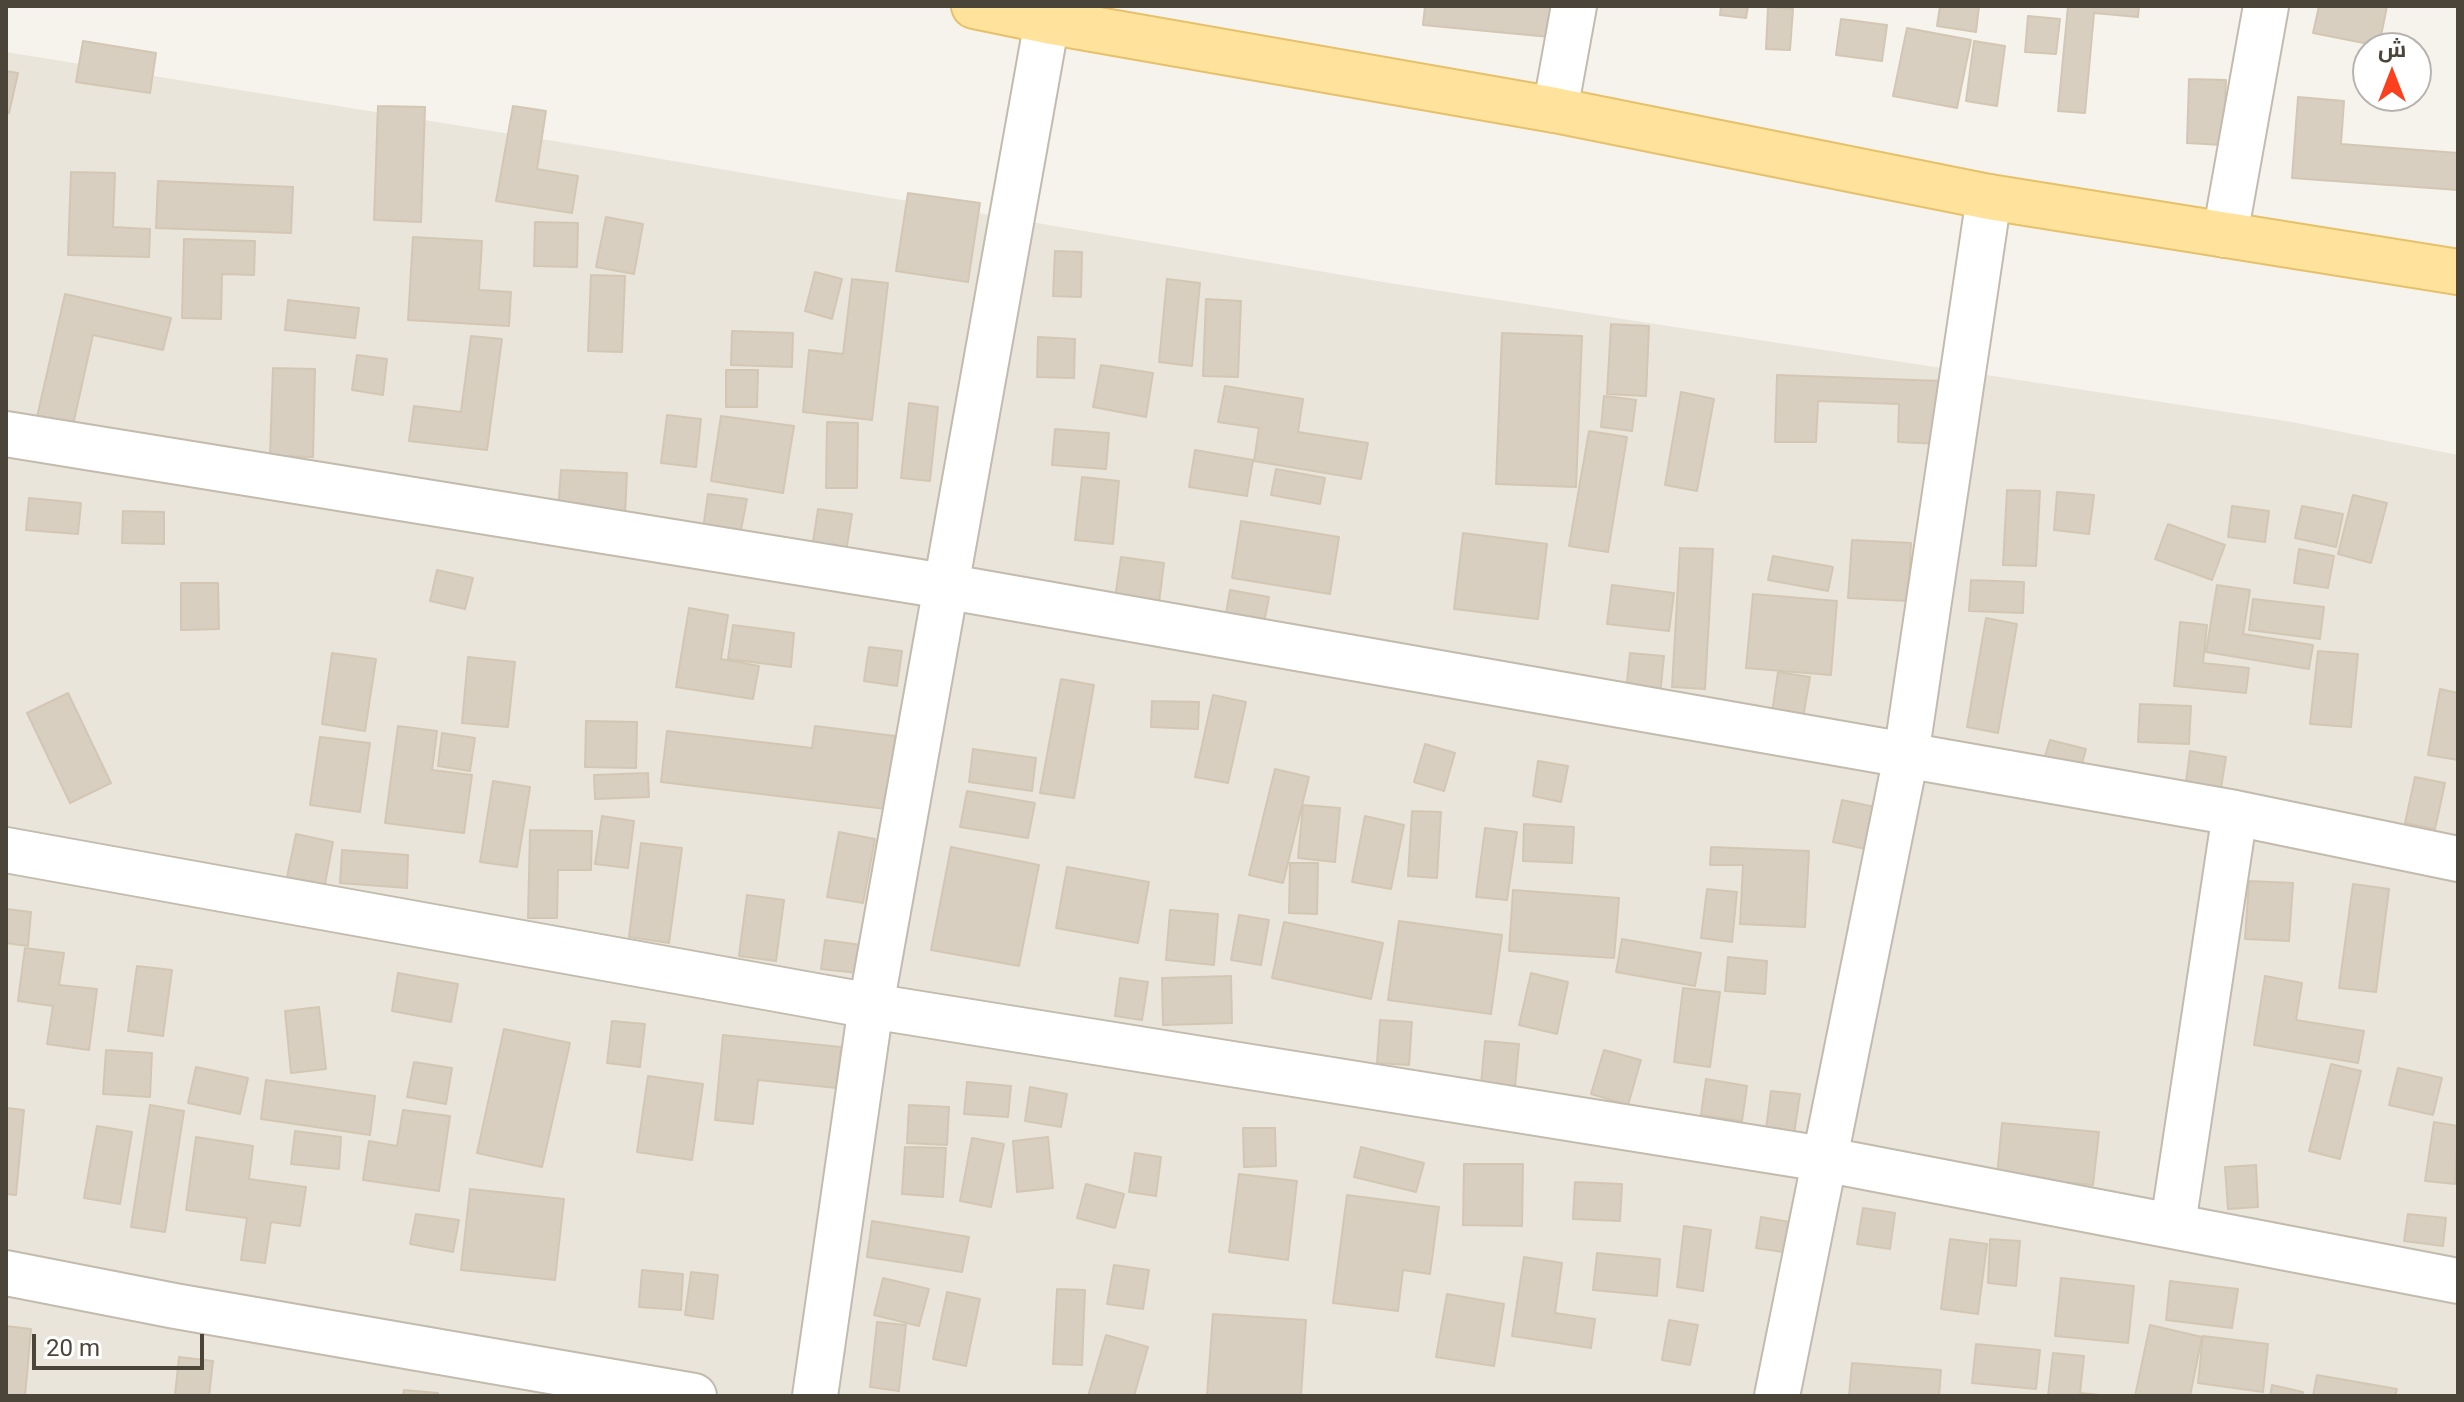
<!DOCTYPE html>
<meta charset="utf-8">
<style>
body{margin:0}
#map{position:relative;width:2464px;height:1402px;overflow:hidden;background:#f6f3ec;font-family:Roboto,Cairo,sans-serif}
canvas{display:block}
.frame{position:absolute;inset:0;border:8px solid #4b4439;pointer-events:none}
.north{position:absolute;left:2352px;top:32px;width:80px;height:80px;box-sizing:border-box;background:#fff;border:2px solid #b7b4b0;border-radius:50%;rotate:0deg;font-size:22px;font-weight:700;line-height:32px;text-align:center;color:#4b4439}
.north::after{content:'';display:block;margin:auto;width:28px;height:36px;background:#fc3f1d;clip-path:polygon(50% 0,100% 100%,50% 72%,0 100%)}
.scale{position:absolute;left:32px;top:1334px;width:172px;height:36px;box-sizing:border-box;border:4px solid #4b4439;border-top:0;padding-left:10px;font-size:24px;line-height:28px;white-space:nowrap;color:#4b4439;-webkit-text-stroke:6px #fff;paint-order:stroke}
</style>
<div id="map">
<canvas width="2464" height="1402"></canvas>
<div class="frame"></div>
<div class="north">ش</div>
<div class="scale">20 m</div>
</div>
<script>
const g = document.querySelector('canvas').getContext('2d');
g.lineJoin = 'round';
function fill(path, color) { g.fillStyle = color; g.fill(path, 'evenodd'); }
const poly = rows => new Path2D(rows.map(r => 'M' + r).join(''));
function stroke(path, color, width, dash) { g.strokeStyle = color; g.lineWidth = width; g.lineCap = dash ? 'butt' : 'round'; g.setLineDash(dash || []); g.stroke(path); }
fill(poly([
 [6,52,603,149,1389,283,2292,422,2458,455,2458,1396,6,1396]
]), '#eae5da');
const building = poly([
 [1425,6,1564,6,1560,38,1423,25,1425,6],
 [1721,6,1748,6,1746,18,1720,15,1721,6],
 [1940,6,1979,6,1976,32,1937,26,1940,6],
 [2068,6,2139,6,2138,17,2094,13,2085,113,2058,111,2068,6],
 [2319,6,2387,6,2379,46,2313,33,2319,6],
 [1768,7,1793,9,1790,50,1766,49,1768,7],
 [2028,16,2060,19,2056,54,2025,52,2028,16],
 [1841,19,1887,25,1882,61,1836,55,1841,19],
 [1907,28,1971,40,1957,108,1893,96,1907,28],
 [83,41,156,53,150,93,76,82,83,41],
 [1974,41,2005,46,1997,106,1966,101,1974,41],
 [6,71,18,73,9,113,6,113,6,71],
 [2189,79,2226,80,2223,145,2187,143,2189,79],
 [2298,97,2344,101,2341,144,2458,153,2458,190,2292,178,2298,97],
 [378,106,425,107,421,222,374,220,378,106],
 [513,106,546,111,537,169,578,176,572,213,496,201,513,106],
 [71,172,115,173,113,227,150,229,149,257,68,255,71,172],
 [158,181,293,187,291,233,156,228,158,181],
 [908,193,980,203,968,282,896,271,908,193],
 [606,217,643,224,634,274,596,267,606,217],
 [535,222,578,223,577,267,534,266,535,222],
 [413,237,482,241,479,290,511,292,509,326,408,320,413,237],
 [184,239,255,241,254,275,222,274,221,319,182,318,184,239],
 [1055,251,1082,252,1081,297,1053,296,1055,251],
 [815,272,842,279,832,319,805,311,815,272],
 [591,275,625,276,622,352,588,351,591,275],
 [852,279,888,283,872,420,803,412,809,350,843,354,852,279],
 [1167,279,1200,283,1192,366,1159,362,1167,279],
 [65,294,171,318,163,350,93,335,73,425,37,417,65,294],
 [1206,299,1241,301,1238,377,1203,376,1206,299],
 [288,300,359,308,355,338,285,330,288,300],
 [1611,324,1649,326,1646,396,1607,394,1611,324],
 [732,331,793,333,792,367,731,365,732,331],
 [1502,333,1582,336,1576,487,1496,484,1502,333],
 [471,336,502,339,487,450,409,441,414,406,461,412,471,336],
 [1038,337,1075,339,1074,378,1037,377,1038,337],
 [357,355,387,359,383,395,352,390,357,355],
 [1101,365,1153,373,1146,417,1093,407,1101,365],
 [273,368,315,369,313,457,270,456,273,368],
 [726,370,758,370,757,407,726,407,726,370],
 [1777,375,1942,381,1939,444,1898,442,1899,404,1818,401,1816,442,1775,442,1777,375],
 [1225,386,1303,399,1298,432,1368,443,1361,479,1254,461,1259,428,1218,422,1225,386],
 [1681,392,1714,399,1697,491,1665,485,1681,392],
 [1604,396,1636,400,1632,431,1601,427,1604,396],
 [909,403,938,407,930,481,901,478,909,403],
 [667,415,701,419,696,467,661,463,667,415],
 [721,416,794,426,783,493,711,481,721,416],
 [827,422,858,423,857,488,826,488,827,422],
 [1055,429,1109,433,1106,469,1052,465,1055,429],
 [1589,431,1627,437,1608,552,1569,546,1589,431],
 [1195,450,1253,460,1247,496,1189,487,1195,450],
 [1276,469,1325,478,1320,504,1271,495,1276,469],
 [561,470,627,473,625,515,558,512,561,470],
 [1082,477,1119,481,1113,544,1075,540,1082,477],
 [2007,490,2040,491,2036,566,2003,565,2007,490],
 [2057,492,2094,495,2089,534,2054,530,2057,492],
 [708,494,747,499,740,535,703,529,708,494],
 [2353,495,2387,503,2371,563,2338,554,2353,495],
 [29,498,81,503,78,534,26,530,29,498],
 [2232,506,2269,511,2265,542,2228,537,2232,506],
 [2302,506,2343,514,2336,547,2295,538,2302,506],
 [818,509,852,514,846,552,812,548,818,509],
 [123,511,164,512,164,544,122,543,123,511],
 [1241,521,1339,537,1330,594,1232,578,1241,521],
 [2168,524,2225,545,2212,580,2155,559,2168,524],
 [1463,533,1547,544,1538,619,1454,609,1463,533],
 [1852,540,1911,543,1908,601,1848,598,1852,540],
 [1680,548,1713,549,1705,689,1672,687,1680,548],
 [2299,549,2334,556,2328,588,2294,583,2299,549],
 [1773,556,1833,567,1828,591,1768,580,1773,556],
 [1121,557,1164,563,1159,603,1115,598,1121,557],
 [437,570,473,578,465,609,430,601,437,570],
 [1971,580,2024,582,2023,613,1969,611,1971,580],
 [181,583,218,583,219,629,181,630,181,583],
 [1612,585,1674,593,1669,631,1607,624,1612,585],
 [2217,585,2250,590,2243,634,2313,645,2309,669,2206,652,2217,585],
 [1230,590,1269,597,1262,633,1224,625,1230,590],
 [1753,594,1837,601,1831,675,1746,668,1753,594],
 [2253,599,2324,607,2320,639,2249,630,2253,599],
 [689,608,728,615,721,659,759,666,753,699,676,687,689,608],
 [1986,618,2017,624,1998,733,1967,727,1986,618],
 [2180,622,2207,625,2203,663,2249,668,2246,693,2174,686,2180,622],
 [733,625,794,633,791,667,728,659,733,625],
 [869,647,902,651,897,686,864,681,869,647],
 [2318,651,2358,654,2351,727,2310,724,2318,651],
 [332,653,376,659,365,731,322,724,332,653],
 [1630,653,1664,656,1660,695,1626,692,1630,653],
 [468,657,515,662,508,727,462,723,468,657],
 [1778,672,1810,677,1803,718,1772,713,1778,672],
 [1061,679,1094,685,1074,798,1040,793,1061,679],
 [2440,689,2458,693,2458,760,2428,755,2440,689],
 [68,693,111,783,70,803,27,713,68,693],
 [1213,695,1246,702,1228,783,1195,777,1213,695],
 [1152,701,1199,702,1198,729,1151,727,1152,701],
 [2140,704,2191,706,2189,744,2138,742,2140,704],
 [586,721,637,722,636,768,585,767,586,721],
 [398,726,437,731,432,770,472,775,464,833,385,823,398,726],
 [815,726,895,736,886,809,661,782,667,731,812,748,815,726],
 [442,733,475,738,470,771,438,766,442,733],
 [320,737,370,743,360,812,310,805,320,737],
 [2050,740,2086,749,2074,793,2037,782,2050,740],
 [1425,744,1455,753,1444,791,1414,782,1425,744],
 [973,749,1036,758,1032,791,969,782,973,749],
 [2190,751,2226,757,2221,788,2186,782,2190,751],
 [1538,761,1568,766,1561,802,1533,796,1538,761],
 [1275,769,1309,777,1283,883,1249,875,1275,769],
 [648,773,649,797,595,799,594,775,648,773],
 [2415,777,2445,783,2435,829,2405,823,2415,777],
 [493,781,530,787,517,867,480,862,493,781],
 [967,791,1035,803,1028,838,960,827,967,791],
 [1842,800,1898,812,1889,854,1833,842,1842,800],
 [1303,805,1340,808,1335,862,1298,858,1303,805],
 [1412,811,1441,812,1437,878,1408,876,1412,811],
 [602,816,634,821,628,868,595,864,602,816],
 [1365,816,1404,825,1391,889,1352,882,1365,816],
 [1524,824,1574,827,1572,863,1523,861,1524,824],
 [1485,828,1517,832,1507,900,1476,897,1485,828],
 [530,830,592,831,591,870,558,870,557,918,528,918,530,830],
 [839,832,875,839,863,903,827,897,839,832],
 [296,834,333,842,325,884,287,877,296,834],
 [641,843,682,848,669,943,629,937,641,843],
 [951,847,1039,865,1019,966,931,950,951,847],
 [1711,847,1809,851,1805,927,1740,924,1743,865,1710,865,1711,847],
 [342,850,408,855,407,888,340,883,342,850],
 [1290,863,1318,863,1317,914,1289,913,1290,863],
 [1067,867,1149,882,1138,943,1056,928,1067,867],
 [2249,881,2293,883,2289,941,2245,939,2249,881],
 [2353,884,2389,889,2376,992,2339,988,2353,884],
 [1707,889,1737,892,1732,942,1701,938,1707,889],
 [1513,890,1619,898,1614,958,1509,951,1513,890],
 [747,895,784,900,776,961,739,956,747,895],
 [6,909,31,912,28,946,6,943,6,909],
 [1170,910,1218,914,1214,965,1166,960,1170,910],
 [1239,915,1269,920,1261,965,1231,960,1239,915],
 [1399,921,1502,935,1491,1014,1388,1000,1399,921],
 [1284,922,1383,943,1371,999,1272,978,1284,922],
 [1622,939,1701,953,1695,986,1616,972,1622,939],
 [825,940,861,945,858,973,821,969,825,940],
 [25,948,64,953,59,985,97,989,89,1050,47,1044,53,1006,18,1001,25,948],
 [1728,957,1767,961,1765,994,1725,991,1728,957],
 [137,966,172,970,163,1036,128,1031,137,966],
 [398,973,458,984,451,1022,392,1011,398,973],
 [1531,973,1568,982,1557,1034,1519,1025,1531,973],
 [1231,976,1232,1023,1163,1025,1162,978,1231,976],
 [2265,976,2302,983,2296,1020,2364,1031,2358,1063,2254,1045,2265,976],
 [1120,978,1148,982,1142,1020,1115,1016,1120,978],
 [1683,988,1720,992,1710,1067,1674,1062,1683,988],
 [319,1007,326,1069,291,1073,285,1011,319,1007],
 [1380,1020,1412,1022,1409,1065,1377,1063,1380,1020],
 [612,1021,645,1024,640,1067,607,1063,612,1021],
 [504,1029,570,1043,542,1167,477,1153,504,1029],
 [723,1035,841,1047,837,1088,758,1080,753,1124,715,1120,723,1035],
 [1485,1041,1519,1044,1515,1087,1481,1084,1485,1041],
 [106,1050,152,1053,150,1097,103,1094,106,1050],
 [1604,1050,1641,1060,1628,1105,1591,1094,1604,1050],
 [414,1062,452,1068,446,1104,407,1097,414,1062],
 [2331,1064,2361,1071,2340,1159,2309,1151,2331,1064],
 [196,1067,248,1078,240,1114,188,1103,196,1067],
 [2398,1068,2442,1078,2433,1115,2389,1105,2398,1068],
 [648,1076,703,1084,692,1160,637,1152,648,1076],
 [1706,1079,1747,1086,1742,1121,1701,1115,1706,1079],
 [266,1080,375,1096,370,1135,261,1119,266,1080],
 [967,1082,1011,1086,1008,1117,964,1114,967,1082],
 [1030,1087,1067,1094,1061,1127,1025,1121,1030,1087],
 [1771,1091,1800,1094,1794,1134,1766,1129,1771,1091],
 [150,1105,184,1111,165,1232,131,1227,150,1105],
 [909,1105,949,1107,947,1145,907,1143,909,1105],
 [6,1108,24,1110,16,1195,6,1194,6,1108],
 [403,1110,450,1116,439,1191,363,1180,369,1141,397,1146,403,1110],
 [2434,1122,2458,1126,2455,1184,2425,1181,2434,1122],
 [2002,1123,2099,1132,2093,1185,1997,1176,2002,1123],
 [97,1126,132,1132,120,1204,84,1198,97,1126],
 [1243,1128,1275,1128,1276,1166,1244,1167,1243,1128],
 [295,1131,341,1137,339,1169,291,1164,295,1131],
 [196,1137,253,1146,249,1179,306,1187,300,1226,271,1222,265,1263,241,1260,247,1218,186,1210,196,1137],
 [1048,1137,1053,1188,1017,1192,1013,1141,1048,1137],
 [972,1138,1004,1144,991,1207,960,1201,972,1138],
 [905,1147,946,1148,943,1197,902,1194,905,1147],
 [1361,1147,1424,1163,1416,1192,1354,1177,1361,1147],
 [1135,1153,1161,1157,1156,1196,1129,1192,1135,1153],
 [1464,1164,1523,1164,1522,1226,1463,1225,1464,1164],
 [2256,1165,2258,1207,2228,1209,2225,1167,2256,1165],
 [1239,1174,1297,1181,1288,1260,1229,1252,1239,1174],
 [1575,1182,1622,1184,1620,1221,1573,1219,1575,1182],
 [1086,1184,1124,1194,1115,1228,1077,1218,1086,1184],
 [470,1189,564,1199,555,1280,461,1270,470,1189],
 [1347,1195,1439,1207,1430,1274,1403,1270,1398,1311,1333,1303,1347,1195],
 [1863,1208,1895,1213,1890,1249,1857,1244,1863,1208],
 [416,1214,459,1220,453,1252,410,1244,416,1214],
 [2408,1214,2446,1218,2443,1246,2404,1241,2408,1214],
 [1761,1217,1801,1224,1796,1254,1756,1248,1761,1217],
 [872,1221,969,1237,962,1272,867,1257,872,1221],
 [1684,1226,1711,1230,1703,1291,1677,1287,1684,1226],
 [1950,1239,1987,1244,1978,1314,1941,1309,1950,1239],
 [1990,1239,2020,1241,2016,1286,1988,1283,1990,1239],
 [1597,1253,1660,1259,1657,1296,1593,1290,1597,1253],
 [1524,1257,1562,1263,1555,1313,1595,1319,1591,1348,1512,1336,1524,1257],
 [1114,1265,1149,1270,1143,1309,1107,1304,1114,1265],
 [642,1270,683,1274,681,1310,639,1307,642,1270],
 [691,1272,718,1275,713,1319,685,1315,691,1272],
 [883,1278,929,1289,919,1326,874,1315,883,1278],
 [2061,1278,2134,1286,2128,1343,2055,1336,2061,1278],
 [2170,1281,2238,1289,2232,1328,2166,1320,2170,1281],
 [1057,1289,1085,1290,1082,1365,1053,1364,1057,1289],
 [947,1292,980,1299,966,1366,933,1359,947,1292],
 [1447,1294,1504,1304,1494,1366,1436,1357,1447,1294],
 [1213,1314,1306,1320,1301,1396,1207,1396,1213,1314],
 [1669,1320,1698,1325,1690,1365,1662,1360,1669,1320],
 [877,1322,906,1325,899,1391,870,1387,877,1322],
 [2150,1325,2202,1337,2190,1396,2135,1396,2150,1325],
 [6,1326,31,1329,25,1396,6,1395,6,1326],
 [1106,1335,1148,1347,1134,1396,1088,1396,1106,1335],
 [2203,1336,2268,1344,2263,1392,2198,1383,2203,1336],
 [1976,1344,2040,1350,2036,1389,1972,1383,1976,1344],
 [2053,1353,2084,1356,2080,1393,2110,1396,2048,1396,2053,1353],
 [179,1357,213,1361,209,1396,175,1395,179,1357],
 [1852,1363,1941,1370,1939,1396,1849,1396,1852,1363],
 [2317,1375,2397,1389,2395,1396,2313,1396,2317,1375],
 [2272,1385,2303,1392,2302,1396,2270,1396,2272,1385],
 [404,1390,438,1393,437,1396,403,1396,404,1390]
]);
fill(building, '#d8cfc1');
stroke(building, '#d3c7b4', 2);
const minor = poly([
 [1555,110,1574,6],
 [2225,235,2266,6],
 [6,434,944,586,2235,813,2458,859],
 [6,850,871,1006,1823,1159,2458,1281],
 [2173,1224,2235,813],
 [6,1273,175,1306,694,1396],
 [815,1396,871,1006,1047,21],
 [1777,1396,1906,756,1989,197]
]);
const major = poly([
 [974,6,1047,21,1555,110,1989,197,2458,272]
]);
stroke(minor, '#c2bbae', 48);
stroke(major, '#e6c16a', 48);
stroke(minor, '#fff', 44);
stroke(major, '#ffe39c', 44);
</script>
